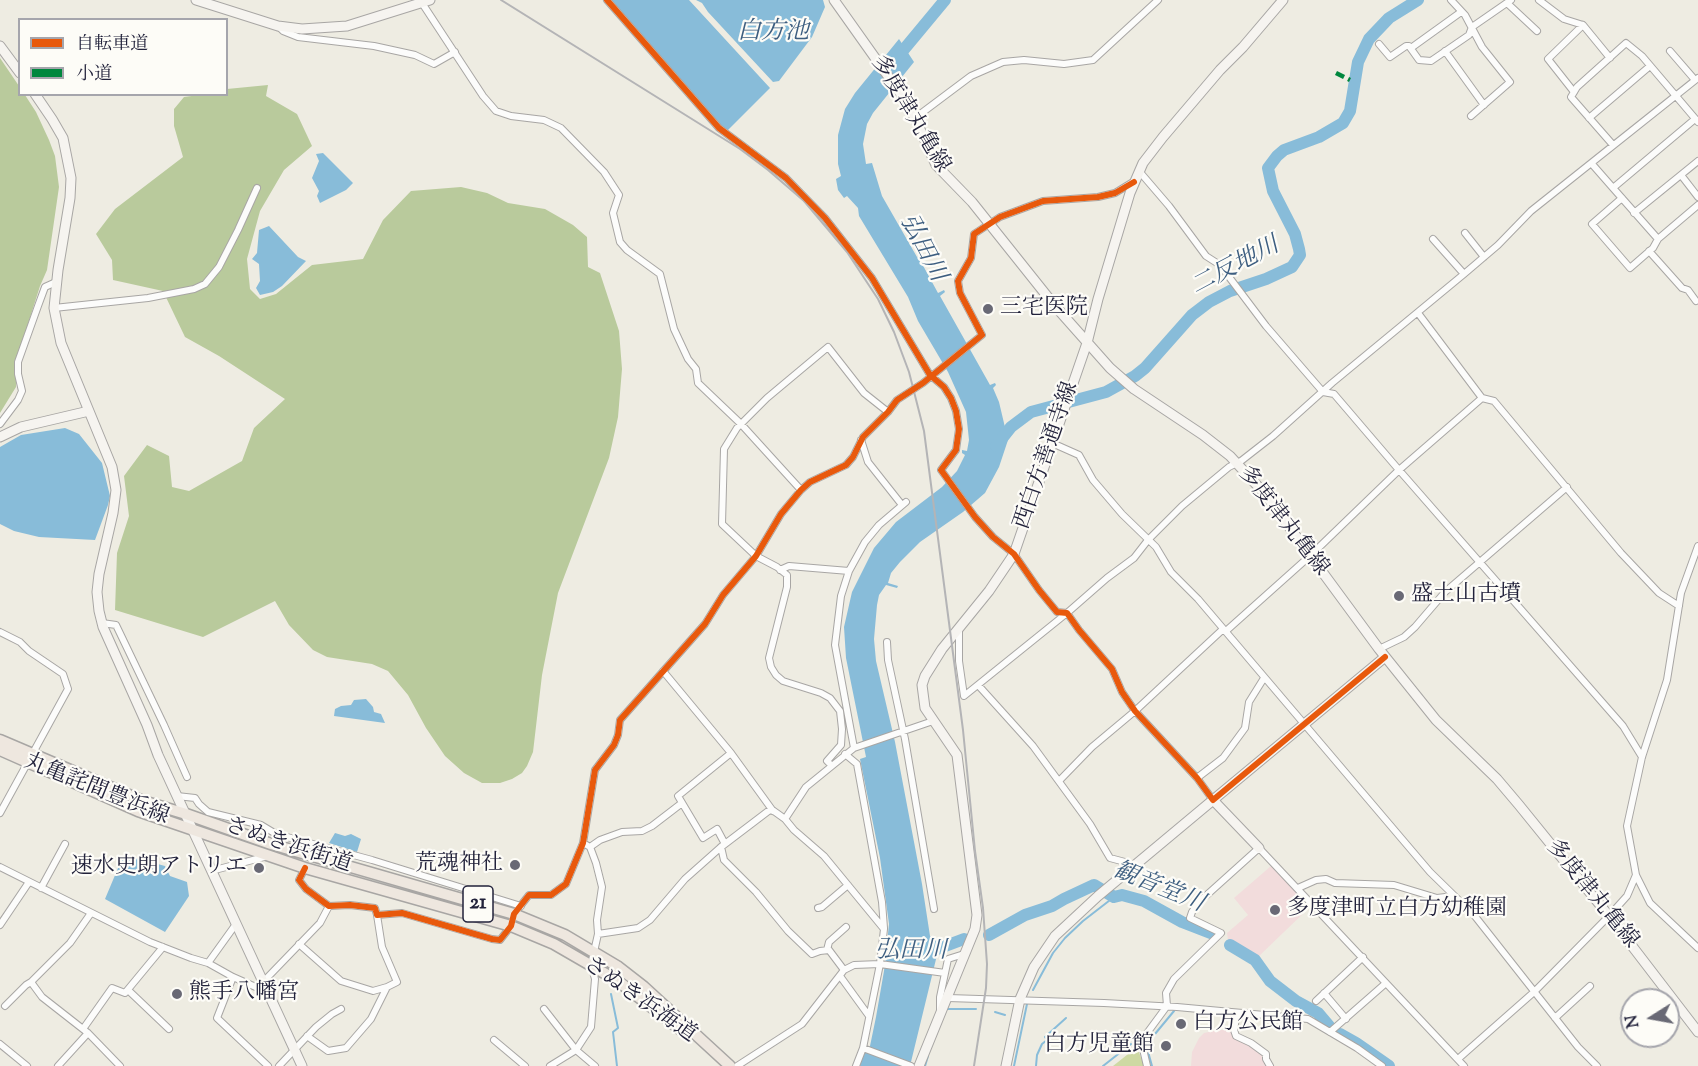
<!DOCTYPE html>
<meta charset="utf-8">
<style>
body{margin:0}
#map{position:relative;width:1698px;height:1066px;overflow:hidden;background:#eeece2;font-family:"Sorts Mill Goudy","Noto Serif JP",serif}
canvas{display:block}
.legend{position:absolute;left:18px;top:18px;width:210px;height:78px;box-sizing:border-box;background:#fdfcf7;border:2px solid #a5a5ac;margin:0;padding:8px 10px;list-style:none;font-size:18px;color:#22223b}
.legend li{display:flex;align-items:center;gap:12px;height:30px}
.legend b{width:30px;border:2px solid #a5a5ac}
.north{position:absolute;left:1620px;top:988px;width:60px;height:60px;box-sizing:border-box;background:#fdfcf7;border:2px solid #a5a5ac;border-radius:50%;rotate:259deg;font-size:16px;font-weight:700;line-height:24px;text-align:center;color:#22223b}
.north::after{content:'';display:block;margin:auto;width:21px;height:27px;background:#696975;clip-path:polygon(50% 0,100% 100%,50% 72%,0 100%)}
</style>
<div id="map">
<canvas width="1698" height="1066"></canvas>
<ul class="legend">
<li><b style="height:8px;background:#e8590c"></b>自転車道</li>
<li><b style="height:8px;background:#00873e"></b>小道</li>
</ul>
<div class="north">N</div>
</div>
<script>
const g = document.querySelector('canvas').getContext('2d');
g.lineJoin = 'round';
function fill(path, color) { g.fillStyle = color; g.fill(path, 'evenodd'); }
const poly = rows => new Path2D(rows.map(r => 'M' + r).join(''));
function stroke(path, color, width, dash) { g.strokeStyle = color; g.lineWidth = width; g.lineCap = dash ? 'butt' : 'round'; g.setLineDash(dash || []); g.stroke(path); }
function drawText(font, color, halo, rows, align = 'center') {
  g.font = font + ' "Sorts Mill Goudy","Noto Serif JP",serif'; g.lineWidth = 4.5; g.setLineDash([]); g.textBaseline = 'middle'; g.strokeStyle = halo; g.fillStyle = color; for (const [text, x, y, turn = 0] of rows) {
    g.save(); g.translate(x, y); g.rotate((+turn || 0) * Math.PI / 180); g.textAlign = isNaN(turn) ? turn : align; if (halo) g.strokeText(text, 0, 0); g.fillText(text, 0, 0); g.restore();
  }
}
fill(poly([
 [1271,866,1311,906,1257,958,1228,940,1227,933,1248,915,1234,898],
 [1218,1030,1232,1030,1236,1039,1250,1045,1261,1054,1266,1066,1191,1066,1192,1052,1199,1038,1204,1033]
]), '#f2dcdc');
fill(poly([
 [1137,1047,1144,1066,1113,1066]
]), '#ced9a3');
fill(poly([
 [0,58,19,86,20,94,25,95,36,112,49,140,55,156,59,187,47,270,40,286,16,362,16,387,0,413],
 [268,85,266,96,297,114,312,146,284,170,260,211,247,259,250,289,260,299,276,294,312,265,363,259,383,220,411,191,461,187,487,193,508,203,545,209,573,225,587,237,588,267,600,273,619,331,622,369,618,417,609,458,558,593,542,675,533,752,527,766,522,773,512,779,500,783,482,783,464,773,445,756,426,728,408,695,388,671,372,664,327,657,313,650,289,625,275,601,203,637,115,610,117,553,129,516,124,476,147,445,169,456,172,487,189,491,242,461,254,428,285,399,219,356,185,337,163,291,113,280,112,260,96,234,115,209,183,157,174,126,174,109,184,97,199,95,226,94,227,89]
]), '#b9ca9c');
fill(poly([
 [608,0,689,0,770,88,728,130,722,128],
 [696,0,823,0,825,7,812,37,779,81,773,82,708,12,702,3],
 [899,39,914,62,873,113,867,124,863,144,866,164,872,163,882,196,917,257,923,255,924,257,920,260,938,293,944,290,945,292,940,296,990,385,995,383,996,385,993,388,999,402,1008,440,999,467,985,493,963,512,920,542,900,562,891,573,888,583,898,586,897,588,886,585,879,595,877,605,874,639,876,661,895,742,922,884,930,936,938,942,938,951,910,1066,860,1066,863,1051,870,1046,876,1017,884,971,889,924,880,858,860,759,866,757,846,658,844,627,852,592,874,548,896,522,942,487,957,471,965,455,962,453,962,450,967,451,969,440,966,412,948,372,918,321,908,297,859,216,858,208,847,196,844,198,838,190,836,179,841,176,838,164,838,135,845,109,855,93],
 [323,153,353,183,346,190,320,203,317,196,319,191,312,178,319,161,316,154],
 [269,226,298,257,306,261,282,286,273,292,260,295,256,288,260,281,259,264,252,259,257,253,259,230],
 [65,428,79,434,102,463,110,496,108,505,95,540,39,537,14,531,0,524,0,447,21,435],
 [366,699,373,707,374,712,381,714,385,723,334,716,335,709,341,706,351,705,354,700],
 [335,833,345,836,351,834,361,839,357,852,329,843],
 [128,856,165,866,170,876,187,882,189,896,165,932,105,899,121,861]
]), '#88bcd9');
stroke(poly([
 [1033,990,1053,953,1065,938,1083,921,1114,897],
 [611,994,618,1028,613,1032,617,1066],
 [946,1009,976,1009],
 [995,1012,1005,1015],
 [925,1066,928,1056],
 [1014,1066,1027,1004],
 [1036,1066,1037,1055,1042,1044,1047,1040,1045,1037,1066,1018],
 [1103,1066,1131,1044],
 [1152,1066,1147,1048,1150,1040,1174,1011]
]), '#88bcd9', 2);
stroke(poly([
 [896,59,945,0],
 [996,446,1011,427,1031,412,1106,392,1135,376,1145,368,1192,315,1209,302,1230,291,1266,279,1292,267,1300,255,1299,249,1295,234,1273,191,1268,168,1277,156,1284,150,1319,137,1343,123,1350,111,1358,62,1369,39,1389,18,1418,0],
 [989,935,1025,915,1052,906,1064,899,1094,885,1114,897,1122,895,1144,901,1182,922,1213,934],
 [1230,945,1255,960,1270,981,1296,1001,1318,1013,1329,1026],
 [924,954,964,939],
 [1340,1034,1356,1043,1389,1066]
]), '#88bcd9', 12);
const street = poly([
 [607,0,719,128,786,178,825,218,872,278,930,375,944,387,951,398,956,411,959,429,956,450,941,470,975,517,993,537,1014,554,1039,590,1057,612,1067,613,1079,630,1112,669,1122,692,1135,711,1197,778,1213,800],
 [1451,0,1465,15,1482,47,1510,82,1471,116],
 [1539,0,1564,19,1583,25,1610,58],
 [422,3,483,96,496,111,511,116,544,120,561,128,604,172,619,195,613,213,620,242,627,250,660,274,674,329,688,359,696,369,698,383,741,424,801,490],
 [1507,3,1537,31],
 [279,27,283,31,298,37,374,46,415,55,434,64,455,52],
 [1379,44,1390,57,1406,46,1409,46,1419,60,1431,61,1469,35,1472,27,1511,0],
 [1411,48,1461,12],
 [1445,51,1484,105],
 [1670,51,1695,80],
 [1574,92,1548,59,1583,25],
 [915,118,971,76,1003,62,1024,60,1064,64,1093,60,1158,0],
 [1589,118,1650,66],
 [1613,145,1571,97,1577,87,1626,43,1642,56,1698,122],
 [1592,164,1613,188,1658,239,1653,248,1630,268,1592,224,1622,198],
 [1139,171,1169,206,1206,256,1220,265,1266,326,1323,392,1334,394,1399,470,1623,726,1642,757],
 [1681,175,1698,197],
 [1613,188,1695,119],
 [1634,213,1698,161],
 [1465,233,1484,257],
 [1433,239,1464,274],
 [1658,239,1698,205],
 [1649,251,1682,288,1688,290,1696,301],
 [54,308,148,298,194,289,205,284,219,267,238,230,257,188],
 [1418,313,1482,398,1494,401,1621,553,1659,593,1679,606],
 [0,424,18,400,22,391,18,374,18,362,38,306,45,287,56,282],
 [861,440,868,462,902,505],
 [1052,443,1079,455,1093,480,1122,514,1156,547,1171,572,1198,599,1430,872,1474,915,1578,1047,1597,1066],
 [1698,546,1681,593,1667,680,1642,757,1627,826,1636,875,1650,903,1698,948],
 [780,570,789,566,849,571],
 [102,623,116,625,164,725,187,777],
 [959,629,959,661,964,696,1067,613,1107,578,1134,558,1148,540,1182,506,1229,467,1241,461,1273,436,1332,383,1464,274,1498,245,1531,211,1698,78],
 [0,632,20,642,29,651,63,674,68,689,0,813],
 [887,642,888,660,905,739,934,909],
 [1379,649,1404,637,1415,627,1445,592,1567,487],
 [663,671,731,753,773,811],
 [978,685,1033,746,1090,824,1110,858,1125,862,1132,867],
 [854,748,835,645,841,596,849,571,865,542,879,525,906,502],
 [845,754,857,764,882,902,884,928],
 [831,765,827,761,841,745,842,729,840,711,830,698,821,693,783,681,776,675,771,667,769,658,787,587,787,575,777,567,756,556,722,524,724,449,737,428,767,398,828,347,864,393,888,412],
 [1197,778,1223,758,1245,728,1249,702,1264,678],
 [1059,781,1092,747,1135,711,1221,631,1226,631,1311,555,1399,470,1482,398],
 [177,796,195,798,199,804,208,812,261,825,276,834,372,860,521,906],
 [785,819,806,787,854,748,933,721],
 [725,844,717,829,703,838,678,796,731,753],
 [590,847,600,840,622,832,642,831,652,826,682,803],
 [721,847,724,860,756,892,788,931,812,954,820,951,829,950,844,970],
 [0,867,150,942,191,958,208,963,233,977,267,992],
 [305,868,299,880,306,889,329,906,350,905,375,908,377,915,402,913,492,939,500,940,511,926,514,914,529,895,551,895,566,884,583,843,595,770,614,745,618,735,620,720,705,624,723,595,756,556,781,514,801,490,810,482,846,465,853,457,863,437,888,412,897,400,923,383,982,335,960,293,958,281,971,258,974,234,1000,217,1043,201,1098,197,1115,193,1133,182],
 [211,871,268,856],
 [41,888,65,844],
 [1298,888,1316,880,1326,879,1335,883,1394,885,1437,898,1454,896],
 [818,908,822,907,848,885],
 [91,913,70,943,31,982,42,997,88,1033,120,1066],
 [0,925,29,882],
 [598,934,638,928,650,920,685,879,721,847,771,809,785,819,794,830,824,856,884,929,880,964,863,1048,856,1066],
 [299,944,341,981,373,991,387,987],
 [827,950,829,942,846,927],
 [208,963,236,924],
 [840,976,869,1016],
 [233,977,217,1018,268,1066],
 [263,982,320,923,329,906],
 [128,990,169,1029],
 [1324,993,1346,1019],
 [948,998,1104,1003,1177,1007,1308,1019,1357,1048,1382,1066],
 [1316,1001,1363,957],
 [5,1006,26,985,31,982],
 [544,1009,576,1050,595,1066],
 [940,1010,940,997,948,959,964,954],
 [1237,1013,1234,1030,1236,1036,1251,1043,1266,1054,1266,1059,1270,1066],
 [1555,1018,1590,986],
 [83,1029,112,988,125,993,163,947],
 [1330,1032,1386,983],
 [307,1036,328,1051,346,1048,371,1019,387,987,397,982,382,947,377,915],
 [494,1040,525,1066],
 [0,1044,27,1066],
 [863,1048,911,1066],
 [1458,1059,1534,992,1609,916,1627,896,1636,875],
 [58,1066,88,1033],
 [279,1066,316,1027,332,1014,341,1009],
 [550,1066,576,1050,591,1027,595,979,591,965,598,934,597,920,602,887,596,863,590,847,583,843],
 [737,1066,802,1024,844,970,854,965,880,964,945,973],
 [1147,1066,1143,1049,1139,1044,1167,1006,1166,993,1174,979,1221,933,1190,918,1192,912,1199,902,1259,848,1464,1066]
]);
const secondary = poly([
 [196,0,278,26,302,29,347,26,430,0],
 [834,0,900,93,915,118,936,165,972,202,1055,306,1110,368,1134,389,1203,435,1230,456,1265,494,1379,649,1436,720,1497,779,1519,805,1609,916,1698,1032],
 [0,46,20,73],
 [35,94,52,119,63,138,71,178,70,198,58,270,54,308,61,343,112,467,116,490,113,513,99,574,97,592,99,611,103,627,147,725,158,755,302,1066],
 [0,437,21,427,89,411],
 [1213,800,1385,657],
 [919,1066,975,929,977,915,957,755,925,708,922,685,925,676,942,649,989,591,1014,554,1087,343,1098,299,1130,193,1143,163,1163,137,1220,70,1243,47,1283,0],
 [1006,1066,1020,999,1034,967,1055,936,1098,896,1213,800,1259,848]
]);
const primary = poly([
 [0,740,143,801,186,814,271,844,514,914,565,935,617,966,644,987,730,1066],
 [0,750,138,811,305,868,511,926,554,944,618,981,685,1033]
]);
stroke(street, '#a8a6a4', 8);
stroke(secondary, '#a8a6a4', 11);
stroke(primary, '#a8a6a4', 13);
stroke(street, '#fcfcfb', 6);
stroke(secondary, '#f6f4f0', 9);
stroke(primary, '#eee7df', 10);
stroke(poly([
 [501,0,740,149,768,170,804,201,847,252,878,299,894,332,909,372,924,431,963,730,975,851,983,908,987,964,986,988,974,1066]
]), '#b4b4b6', 2);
stroke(poly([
 [1336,73,1350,80]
]), '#00873e', 4.5, [9, 4.5]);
stroke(poly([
 [607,0,719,128,786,178,825,218,872,278,930,375,944,387,951,398,956,411,959,429,956,450,941,470,975,517,993,537,1014,554,1039,590,1057,612,1067,613,1079,630,1112,669,1122,692,1135,711,1197,778,1213,800,1385,657],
 [305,868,299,880,306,889,329,906,350,905,375,908,377,915,402,913,492,939,500,940,511,926,514,914,529,895,551,895,566,884,583,843,595,770,614,745,618,735,620,720,705,624,723,595,756,556,781,514,801,490,810,482,846,465,853,457,863,437,888,412,897,400,923,383,982,335,960,293,958,281,971,258,974,234,1000,217,1043,201,1098,197,1115,193,1134,182]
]), '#e8590c', 6);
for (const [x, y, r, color] of [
 [988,309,6,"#696975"],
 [1399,596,6,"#696975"],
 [515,865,6,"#696975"],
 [259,868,6,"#696975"],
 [1275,910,6,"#696975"],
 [177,994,6,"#696975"],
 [1181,1024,6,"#696975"],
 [1166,1046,6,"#696975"]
]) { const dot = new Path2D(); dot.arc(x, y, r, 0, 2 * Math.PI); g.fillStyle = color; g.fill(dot); stroke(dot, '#fdfcf7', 2); }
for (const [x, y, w] of [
 [478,904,30]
]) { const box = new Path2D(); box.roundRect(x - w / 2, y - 18, w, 36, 4.5); g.fillStyle = '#fdfcf7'; g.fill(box); stroke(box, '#22223b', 1.5); }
drawText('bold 21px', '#22223b', null, [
 ["21",478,904]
]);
drawText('22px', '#22223b', '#fdfcf7', [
 ["多度津丸亀線",909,115,59],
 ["西白方善通寺線",1048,456,-71],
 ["多度津丸亀線",1282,522,52],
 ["丸亀詫間豊浜線",96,791,22],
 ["さぬき浜街道",288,847,18],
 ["多度津丸亀線",1591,895,51],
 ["さぬき浜海道",639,1001,35]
]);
drawText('22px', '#22223b', '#fdfcf7', [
 ["三宅医院",1000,309],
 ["盛土山古墳",1411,596],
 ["荒魂神社",503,865,"right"],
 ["速水史朗アトリエ",247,868,"right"],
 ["多度津町立白方幼稚園",1287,910],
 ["熊手八幡宮",189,994],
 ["白方公民館",1193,1024],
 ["白方児童館",1154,1046,"right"]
], 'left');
drawText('italic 24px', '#3d5e80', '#fdfcf7', [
 ["白方池",773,34],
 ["弘田川",921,249,62],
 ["二反地川",1236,268,-28],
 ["観音堂川",1158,889,22],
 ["弘田川",911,953]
]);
</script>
